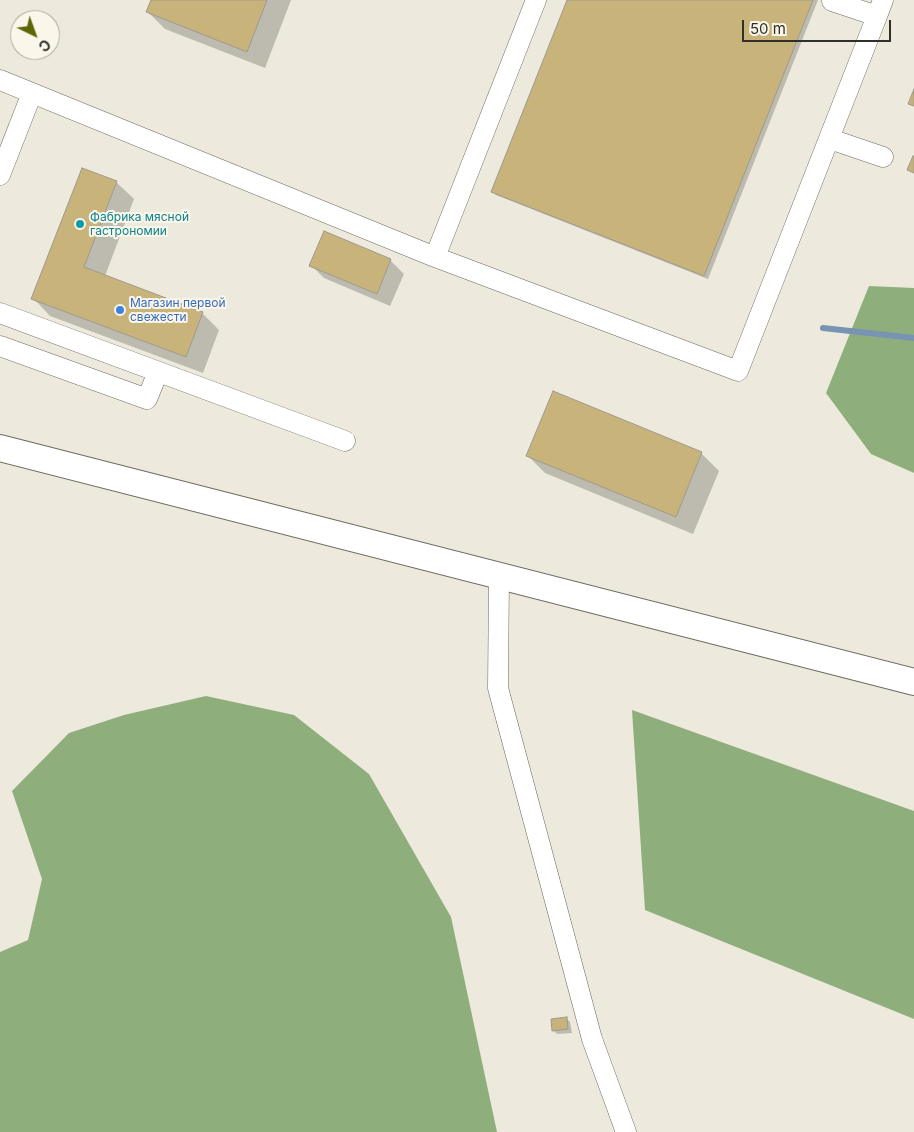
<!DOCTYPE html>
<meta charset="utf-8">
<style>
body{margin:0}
#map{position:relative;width:914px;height:1132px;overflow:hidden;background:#ede9dd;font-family:Inter,sans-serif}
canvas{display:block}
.north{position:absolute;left:10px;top:10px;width:50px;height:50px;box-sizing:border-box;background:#faf6ea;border:1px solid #a9a69d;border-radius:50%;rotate:138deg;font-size:14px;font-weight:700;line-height:20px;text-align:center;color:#302f2a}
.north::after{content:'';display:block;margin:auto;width:18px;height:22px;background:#5e6606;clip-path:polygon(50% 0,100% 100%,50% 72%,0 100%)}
.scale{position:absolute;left:742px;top:20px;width:149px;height:22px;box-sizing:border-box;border:2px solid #302f2a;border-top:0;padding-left:6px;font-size:15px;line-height:18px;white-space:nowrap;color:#302f2a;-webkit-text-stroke:4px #faf6ea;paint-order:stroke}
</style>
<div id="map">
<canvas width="914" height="1132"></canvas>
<div class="north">С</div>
<div class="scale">50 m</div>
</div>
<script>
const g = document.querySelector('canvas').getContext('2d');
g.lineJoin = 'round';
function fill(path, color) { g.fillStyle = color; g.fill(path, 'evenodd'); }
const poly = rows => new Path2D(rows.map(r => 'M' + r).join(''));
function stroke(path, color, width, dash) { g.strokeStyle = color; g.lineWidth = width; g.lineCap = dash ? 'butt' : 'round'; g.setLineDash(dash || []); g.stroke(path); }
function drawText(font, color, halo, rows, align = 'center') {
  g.font = font + ' Inter,sans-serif'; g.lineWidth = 4; g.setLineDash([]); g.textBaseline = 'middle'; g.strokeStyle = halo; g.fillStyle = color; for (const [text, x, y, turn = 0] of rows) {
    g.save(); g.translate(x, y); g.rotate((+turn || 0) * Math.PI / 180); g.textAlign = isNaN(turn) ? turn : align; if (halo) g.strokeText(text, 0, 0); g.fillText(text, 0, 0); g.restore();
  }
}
fill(poly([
 [869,286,914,288,914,473,871,454,826,393],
 [206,696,294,715,369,774,451,917,497,1132,0,1132,0,952,28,940,42,879,12,791,69,733,124,715],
 [632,710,914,811,914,1019,645,910]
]), '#8eaf7c');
fill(poly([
 [152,0,291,0,265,68,165,29,148,12],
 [568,0,818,0,708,279,496,195,492,191],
 [116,182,134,199,105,276,202,313,219,330,203,373,50,316,33,298],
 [325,233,390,260,404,274,390,306,324,278,311,265],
 [554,393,702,454,719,471,693,534,545,473,528,456],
 [566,1018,570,1022,572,1033,557,1034,553,1030]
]), '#0003');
stroke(poly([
 [823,328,914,338]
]), '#7994b3', 6);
const building = poly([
 [151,0,267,0,247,52,146,12,151,0],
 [567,0,813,0,704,276,491,192,567,0],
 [914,89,914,106,908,104,914,89],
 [913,156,914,156,914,173,907,170,913,156],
 [82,168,117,181,84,267,203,312,186,357,31,299,82,168],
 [324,231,391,259,377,294,309,266,324,231],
 [553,391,702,452,676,517,526,456,553,391],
 [567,1017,568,1029,552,1031,551,1019,567,1017]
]);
fill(building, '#c8b47a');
stroke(building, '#9d998e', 1);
const minor = poly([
 [832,1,877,16,883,0],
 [0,80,435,257,738,371,877,16],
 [830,139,883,157],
 [0,175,32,93],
 [435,257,536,0],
 [0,313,345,441],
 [0,346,147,399,158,372],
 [499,576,498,688,592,1039,626,1132]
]);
const major = poly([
 [0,448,914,682]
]);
stroke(minor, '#6e6b60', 21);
stroke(major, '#6e6b60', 28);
stroke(minor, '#fff', 20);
stroke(major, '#fff', 26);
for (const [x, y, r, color] of [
 [80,224,5,"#0f9aa8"],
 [120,310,5,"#3f7fe0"]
]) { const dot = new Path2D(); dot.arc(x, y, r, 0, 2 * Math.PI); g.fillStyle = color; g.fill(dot); stroke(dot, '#faf6ea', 2); }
drawText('12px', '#0d838f', '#faf6ea', [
 ["Фабрика мясной",90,217],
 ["гастрономии",90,231]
], 'left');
drawText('12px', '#366cbe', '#faf6ea', [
 ["Магазин первой",130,303],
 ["свежести",130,317]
], 'left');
</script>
